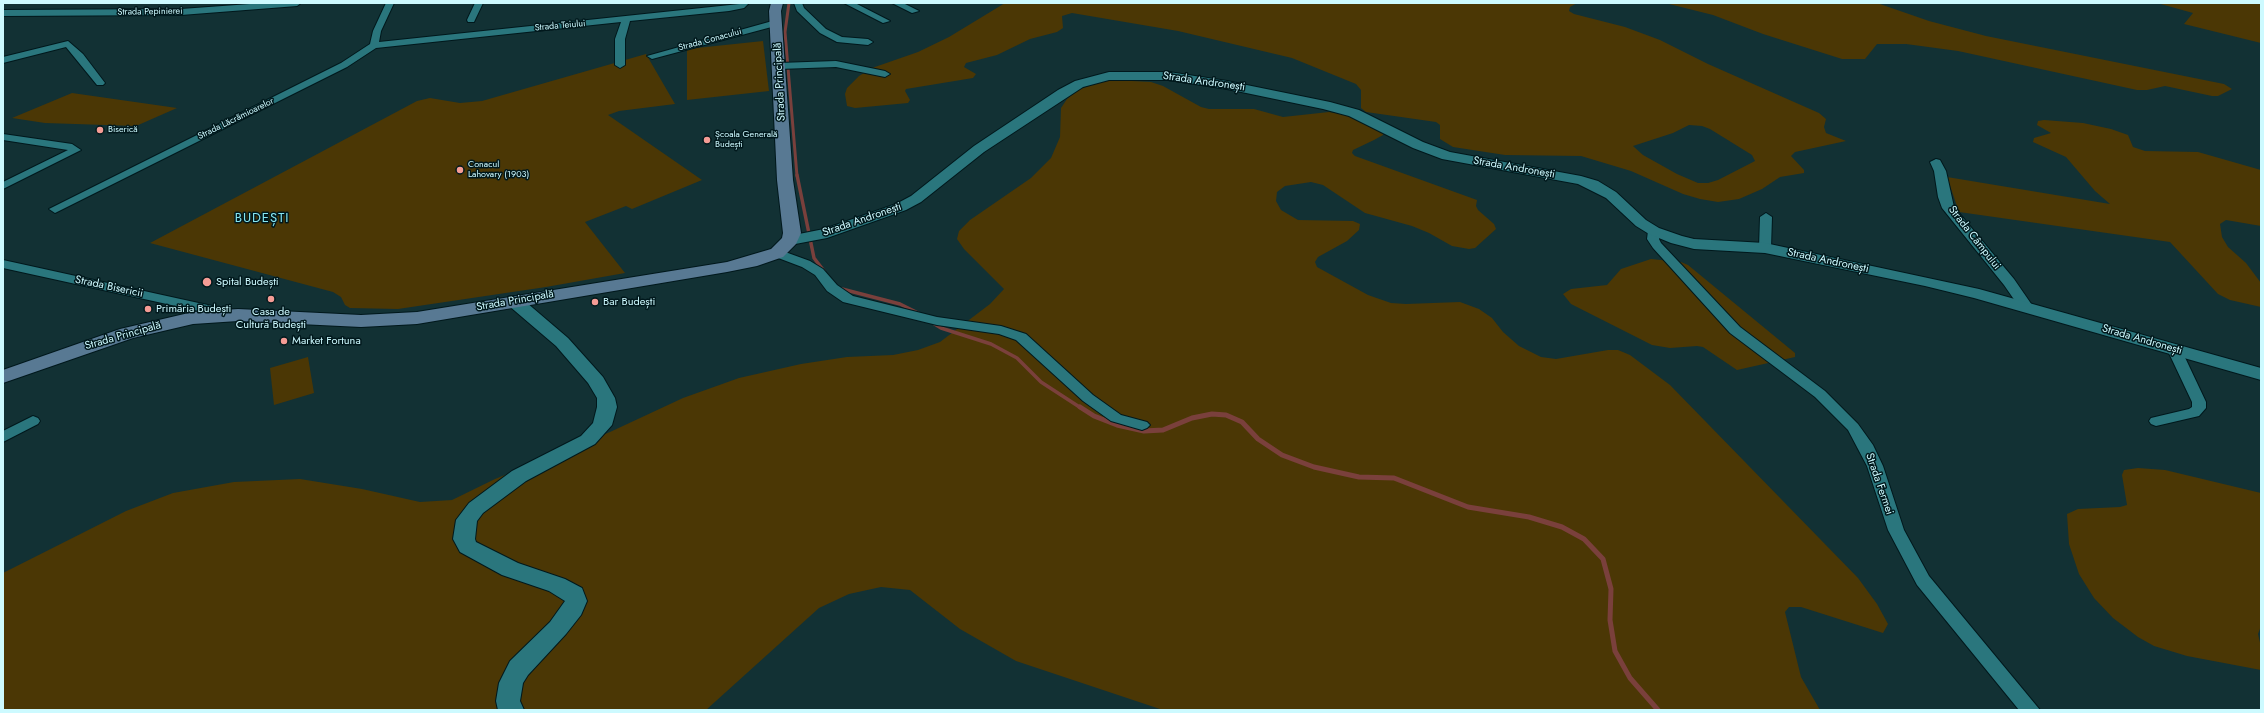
<!DOCTYPE html>
<meta charset="utf-8">
<style>
body{margin:0}
#map{position:relative;width:2264px;height:713px;overflow:hidden;background:#123134;font-family:Jost,sans-serif}
canvas{display:block}
.frame{position:absolute;inset:0;border:4px solid #cdfaff;pointer-events:none}
</style>
<div id="map">
<canvas width="2264" height="713"></canvas>
<div class="frame"></div>
</div>
<script>
const g = document.querySelector('canvas').getContext('2d');
g.lineJoin = 'round';
function fill(path, color) { g.fillStyle = color; g.fill(path, 'evenodd'); }
const poly = rows => new Path2D(rows.map(r => 'M' + r).join(''));
function stroke(path, color, width, dash) { g.strokeStyle = color; g.lineWidth = width; g.lineCap = dash ? 'butt' : 'round'; g.setLineDash(dash || []); g.stroke(path); }
function drawText(font, color, halo, rows, align = 'center') {
  g.font = font + ' Jost,sans-serif'; g.lineWidth = 3; g.setLineDash([]); g.textBaseline = 'middle'; g.strokeStyle = halo; g.fillStyle = color; for (const [text, x, y, turn = 0] of rows) {
    g.save(); g.translate(x, y); g.rotate((+turn || 0) * Math.PI / 180); g.textAlign = isNaN(turn) ? turn : align; if (halo) g.strokeText(text, 0, 0); g.fillText(text, 0, 0); g.restore();
  }
}
fill(poly([
 [1005,3,1577,3,1570,7,1569,11,1574,14,1625,27,1660,40,1708,64,1819,113,1826,119,1824,127,1826,133,1846,141,1795,152,1791,156,1804,170,1804,173,1780,177,1762,189,1739,199,1718,202,1700,199,1683,194,1631,171,1581,156,1505,155,1453,147,1440,139,1440,125,1436,122,1366,112,1361,108,1361,90,1356,84,1292,58,1178,31,1072,13,1062,16,1063,28,1057,32,1030,39,997,55,966,63,964,67,976,74,973,78,906,89,905,91,910,100,908,103,855,108,847,106,845,94,847,88,859,76,872,68,918,52,949,37],
 [1689,125,1702,126,1710,129,1752,155,1755,161,1718,180,1708,183,1698,183,1677,174,1643,155,1633,146,1673,133],
 [1665,3,1877,3,1929,21,1986,36,2224,84,2232,89,2218,96,2212,96,2165,86,2147,90,2137,90,1958,51,1906,44,1877,44,1865,59,1842,59,1763,34,1713,15],
 [2157,3,2261,3,2261,43,2184,24,2193,13],
 [763,41,769,91,687,100,687,49],
 [646,54,675,104,619,111,608,115,702,180,632,209,626,206,585,222,625,273,546,287,398,309,350,308,345,305,341,297,333,292,150,243,417,101,430,98,460,103,482,101],
 [1113,80,1151,82,1163,86,1201,107,1209,109,1254,109,1283,117,1329,112,1348,115,1383,133,1383,135,1374,140,1353,150,1352,153,1355,156,1477,200,1476,206,1478,210,1494,224,1496,229,1475,248,1469,249,1452,246,1429,233,1412,226,1365,213,1323,185,1311,182,1285,186,1277,192,1276,201,1281,210,1298,220,1353,221,1360,224,1359,230,1347,241,1318,257,1315,262,1317,267,1368,295,1391,303,1406,304,1460,302,1479,309,1492,318,1503,332,1519,346,1541,357,1556,359,1608,350,1618,350,1630,355,1670,385,1858,578,1877,604,1888,624,1883,633,1801,607,1789,607,1785,612,1801,677,1820,710,1163,710,1016,661,960,629,910,590,881,587,849,594,819,608,706,710,3,710,3,573,126,511,173,493,234,482,300,479,362,489,420,502,452,500,495,479,610,432,683,398,739,378,801,364,847,357,893,355,918,350,940,342,990,304,1004,289,964,249,957,239,959,231,970,220,1031,178,1051,158,1060,137,1061,108,1067,99,1078,90,1096,83],
 [72,93,177,108,136,126,45,123,12,118],
 [2044,120,2083,123,2111,129,2128,135,2133,147,2145,151,2198,152,2261,170,2261,226,2226,220,2220,224,2222,237,2228,247,2246,263,2261,283,2261,307,2230,300,2218,294,2170,242,1959,212,1947,177,2110,204,2095,191,2066,157,2033,142,2034,138,2051,133,2037,125,2038,121],
 [1651,259,1681,262,1688,265,1795,353,1795,357,1737,370,1703,347,1697,346,1670,348,1652,345,1571,304,1563,294,1571,289,1607,285,1621,269],
 [308,357,314,393,274,405,270,368],
 [2138,468,2165,470,2261,493,2261,626,2258,634,2261,647,2261,670,2187,656,2154,646,2138,637,2113,618,2094,598,2079,574,2069,544,2067,514,2078,509,2120,507,2127,505,2122,475,2124,470]
]), '#4b3705');
stroke(poly([
 [789,3,785,32,797,176]
]), '#7a403c', 3);
stroke(poly([
 [797,175,814,258,824,271],
 [842,289,900,304,920,314],
 [933,323,941,328,991,344,1017,358,1041,382,1081,408]
]), '#7a403c', 3.5);
stroke(poly([
 [1080,407,1094,416,1117,425,1144,431,1163,430,1192,418,1212,414,1226,415,1242,422,1258,439,1282,455,1314,467,1359,477,1394,478,1468,507,1529,517,1562,527,1584,539,1603,559,1611,589,1610,620,1615,651,1630,678,1658,710]
]), '#7a403c', 5);
const minor = poly([
 [264,3,301,3,297,6,181,15,3,16,3,10,181,9,264,3],
 [386,3,394,3,381,31,379,42,749,3,744,8,729,11,630,21,625,39,625,65,620,68,615,65,615,39,621,22,376,48,347,67,55,213,49,209,341,63,370,44,373,31,386,3],
 [475,3,483,3,474,22,468,22,467,20,475,3],
 [794,3,802,3,804,8,826,29,842,37,868,39,873,42,868,45,837,42,820,33,797,11,794,3],
 [844,3,855,3,890,21,883,23,844,3],
 [892,3,903,3,919,11,912,13,892,3],
 [776,20,780,23,779,25,652,59,647,56,776,20],
 [68,41,83,54,105,83,103,85,97,85,66,47,3,63,3,57,68,41],
 [836,61,885,71,890,74,885,77,836,67,779,69,774,66,779,63,836,61],
 [3,134,72,144,81,150,3,189,3,182,68,150,3,140,3,134],
 [1936,159,1940,160,1946,171,1954,207,2014,279,2034,308,2032,311,2022,311,2004,285,1942,208,1938,197,1934,171,1930,162,1936,159],
 [1766,213,1772,217,1771,248,1765,252,1759,248,1760,217,1766,213],
 [1654,227,1660,231,1659,239,1661,243,1740,327,1825,391,1858,424,1873,445,1883,466,1904,530,1929,576,2040,710,2019,710,1917,585,1888,530,1867,466,1848,430,1815,397,1730,333,1653,248,1647,239,1648,231,1654,227],
 [777,249,810,261,823,269,837,285,853,296,937,317,1001,326,1026,334,1093,395,1121,415,1147,422,1150,425,1147,428,1142,430,1111,421,1083,401,1016,340,999,334,937,325,843,302,827,291,815,275,802,267,773,256,771,253,777,249],
 [3,260,235,311,242,315,235,319,3,268,3,260],
 [2174,345,2181,349,2206,402,2206,408,2199,416,2156,426,2151,424,2149,421,2151,418,2189,409,2192,407,2192,402,2167,349,2174,345],
 [33,416,38,418,40,421,38,424,3,442,3,431,33,416]
]);
const tertiary = poly([
 [1109,72,1169,72,1227,81,1330,102,1359,110,1423,142,1450,152,1581,176,1598,181,1616,192,1646,220,1659,228,1682,236,1694,239,1765,243,1979,289,2261,368,2261,380,1974,298,1925,286,1765,253,1694,249,1671,243,1649,234,1636,226,1606,198,1578,184,1442,159,1413,148,1349,116,1323,109,1227,89,1169,80,1109,80,1083,87,984,152,921,202,906,210,827,238,790,245,784,243,782,240,784,237,824,229,896,204,911,196,974,146,1058,90,1075,81,1109,72],
 [514,296,520,297,568,338,603,377,615,398,617,407,612,425,595,444,526,481,483,513,477,521,475,539,476,542,518,563,565,579,582,588,587,601,581,615,566,634,528,675,523,683,520,701,524,710,498,710,496,701,499,683,510,661,550,622,565,601,549,591,502,575,460,552,453,539,456,520,469,503,512,471,581,436,593,423,597,407,597,398,588,383,556,346,508,305,506,301,508,297,514,296]
]);
const secondary = poly([
 [771,3,783,3,781,11,793,180,801,233,796,244,783,257,757,266,727,272,417,324,361,327,238,321,193,324,133,338,3,383,3,370,120,329,193,312,238,309,361,315,417,312,727,262,771,249,782,238,783,233,777,180,769,11,771,3]
]);
stroke(minor, '#00181c', 2);
stroke(tertiary, '#00181c', 2);
stroke(secondary, '#00181c', 2);
fill(minor, '#2a767d');
fill(tertiary, '#2a767d');
fill(secondary, '#587993');
for (const [x, y, r, color] of [
 [100,130,4,"#f59c95"],
 [707,140,4,"#f59c95"],
 [460,170,4,"#f59c95"],
 [207,282,5,"#f59c95"],
 [271,299,4,"#f59c95"],
 [595,302,4,"#f59c95"],
 [148,309,4,"#f59c95"],
 [284,341,4,"#f59c95"]
]) { const dot = new Path2D(); dot.arc(x, y, r, 0, 2 * Math.PI); g.fillStyle = color; g.fill(dot); stroke(dot, '#00181c', 1.5); }
drawText('9px', '#cdfaff', '#00181c', [
 ["Strada Pepinierei",150,12,-1],
 ["Strada Teiului",560,26,-5],
 ["Strada Conacului",710,40,-15],
 ["Strada Lăcrămioarelor",236,119,-26]
]);
drawText('9px', '#cdfaff', '#00181c', [
 ["Biserică",108,130],
 ["Școala Generală",715,135],
 ["Budești",715,145],
 ["Conacul",468,165],
 ["Lahovary (1903)",468,175]
], 'left');
drawText('11px', '#cdfaff', '#00181c', [
 ["Strada Principală",780,82,-93],
 ["Strada Andronești",1204,82,8],
 ["Strada Andronești",1514,168,10],
 ["Strada Andronești",862,220,-19],
 ["Strada Câmpului",1974,238,52],
 ["Strada Andronești",1828,261,12],
 ["Strada Bisericii",109,287,12],
 ["Strada Principală",515,301,-10],
 ["Strada Principală",123,336,-16],
 ["Strada Andronești",2142,340,16],
 ["Strada Fermei",1879,484,71]
]);
drawText('11px', '#cdfaff', '#00181c', [
 ["Spital Budești",216,282],
 ["Bar Budești",603,302],
 ["Primăria Budești",156,309],
 ["Casa de",271,312,"center"],
 ["Cultură Budești",271,325,"center"],
 ["Market Fortuna",292,341]
], 'left');
g.letterSpacing = '1px';
drawText('13px', '#86e6f1', '#00181c', [
 ["BUDEȘTI",262,219]
]);
g.letterSpacing = '0px';
</script>
